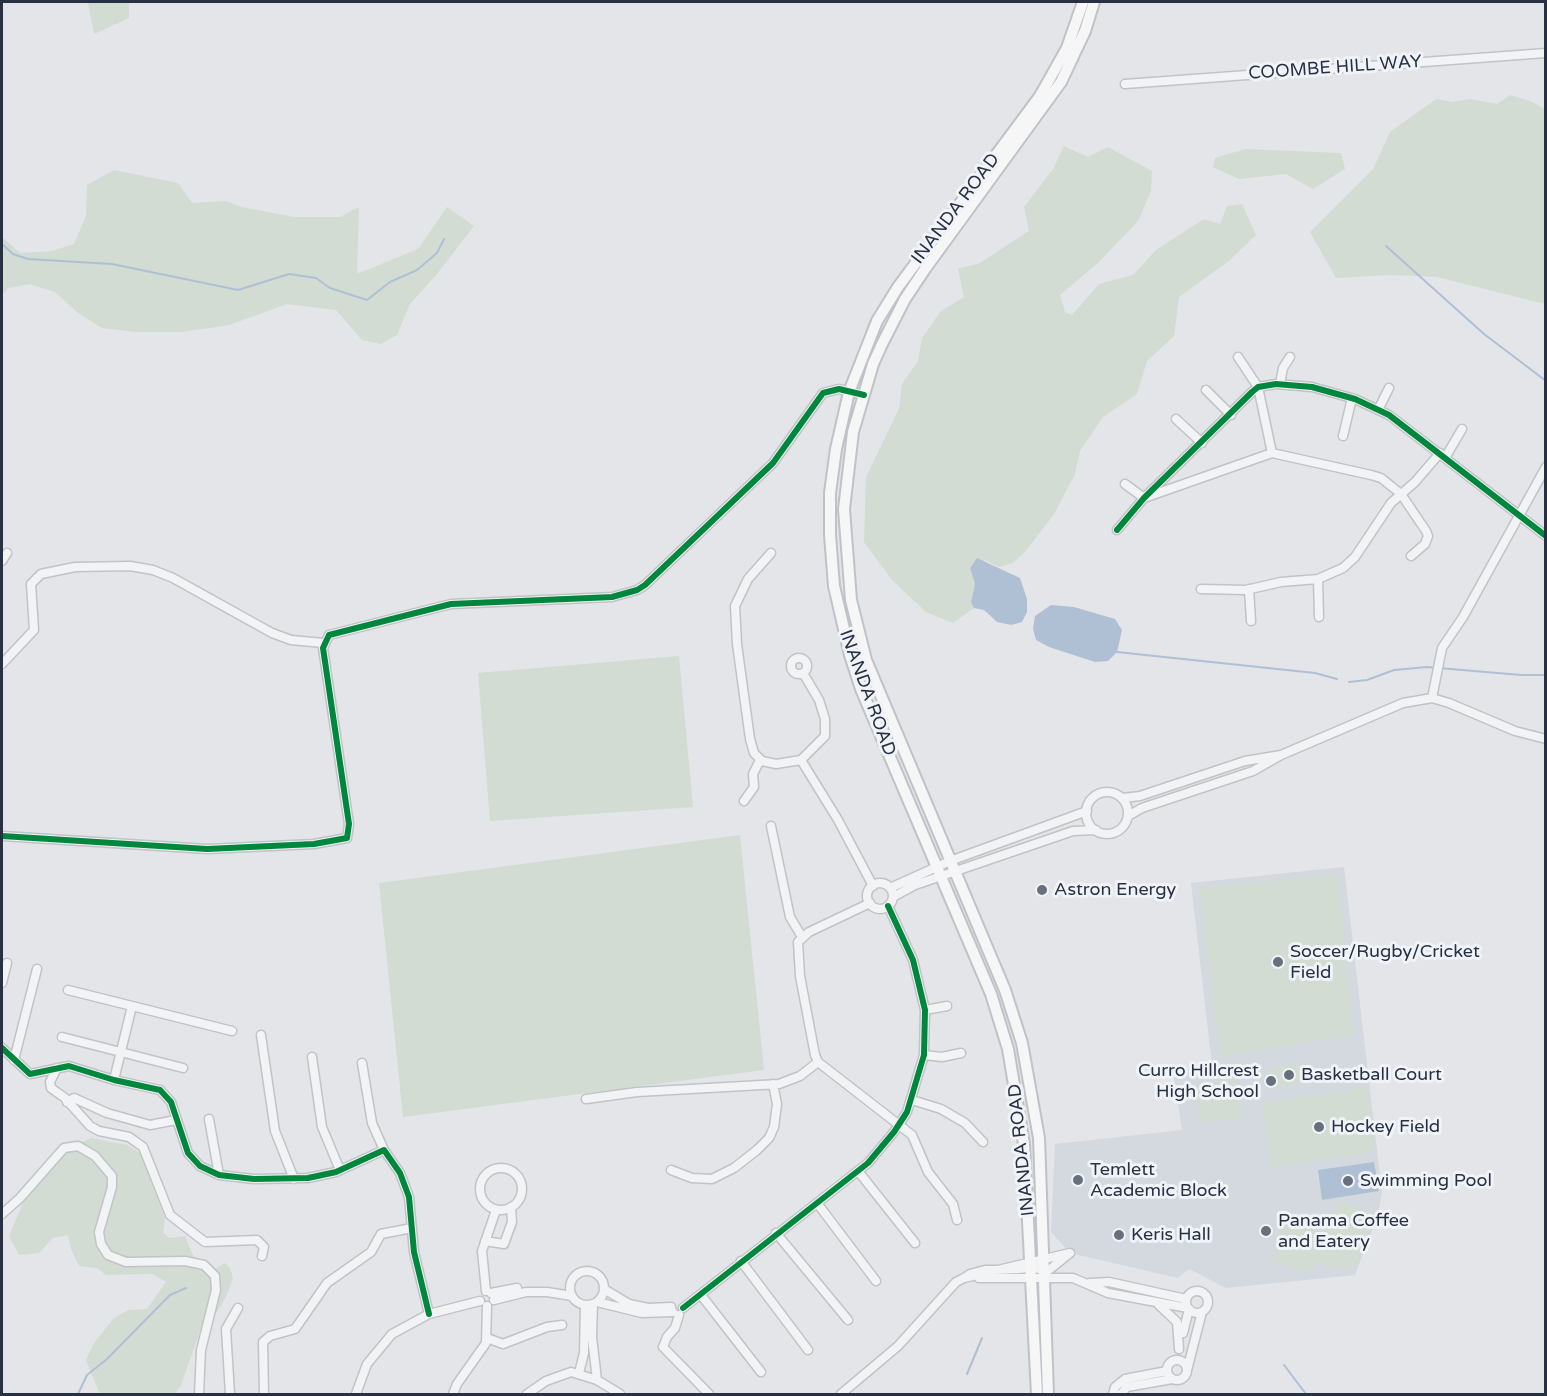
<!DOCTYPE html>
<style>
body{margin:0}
#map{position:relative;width:1547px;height:1396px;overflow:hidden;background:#e3e5e8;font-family:"Varela Round",sans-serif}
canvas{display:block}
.frame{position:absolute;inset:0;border:3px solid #283143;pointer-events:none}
</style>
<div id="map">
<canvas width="1547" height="1396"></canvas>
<div class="frame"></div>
</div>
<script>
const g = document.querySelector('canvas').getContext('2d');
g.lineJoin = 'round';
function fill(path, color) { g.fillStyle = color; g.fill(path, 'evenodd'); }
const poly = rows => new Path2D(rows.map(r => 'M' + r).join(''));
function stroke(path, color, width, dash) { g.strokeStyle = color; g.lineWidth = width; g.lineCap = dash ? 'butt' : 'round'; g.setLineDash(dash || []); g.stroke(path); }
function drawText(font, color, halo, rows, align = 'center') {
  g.font = font + ' "Varela Round",sans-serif'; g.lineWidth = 6; g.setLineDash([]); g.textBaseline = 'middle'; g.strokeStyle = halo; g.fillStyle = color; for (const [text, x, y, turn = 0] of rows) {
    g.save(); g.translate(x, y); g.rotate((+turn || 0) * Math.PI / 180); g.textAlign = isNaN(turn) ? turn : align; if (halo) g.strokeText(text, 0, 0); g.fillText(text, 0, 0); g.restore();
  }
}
fill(poly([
 [1344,867,1382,1193,1377,1217,1355,1275,1226,1288,1189,1269,1178,1278,1070,1253,1051,1232,1055,1144,1182,1130,1173,1072,1212,1065,1191,883]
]), '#d4d8df');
fill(poly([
 [88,2,129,2,129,18,94,34],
 [1510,95,1530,101,1545,109,1545,304,1437,277,1391,275,1336,278,1310,232,1373,169,1390,132,1436,99,1452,102,1470,99,1497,104],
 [1064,146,1088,157,1108,147,1152,171,1151,191,1138,221,1100,261,1060,295,1065,312,1072,315,1099,284,1133,275,1156,250,1204,219,1220,224,1227,206,1242,204,1256,235,1230,260,1179,297,1174,336,1147,361,1137,394,1103,417,1080,451,1075,474,1054,514,1025,552,1013,563,999,567,985,560,970,568,975,584,971,602,974,608,953,623,926,612,892,580,864,542,866,477,899,409,902,384,918,361,922,338,941,311,964,297,958,269,980,263,1029,231,1024,207,1053,169],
 [1245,149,1341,153,1345,169,1313,189,1286,174,1239,179,1213,167,1215,158],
 [114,170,178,183,192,203,225,201,242,207,294,217,340,217,359,207,357,274,418,249,447,207,474,226,437,274,410,304,397,335,381,344,362,340,336,310,287,304,229,325,182,332,136,332,102,328,78,313,55,292,30,284,9,288,2,295,2,237,20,253,52,251,74,244,86,216,87,185],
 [679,656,693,807,490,821,478,673],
 [740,835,764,1070,403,1117,379,883],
 [1338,874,1354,1035,1220,1056,1199,888],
 [1306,1063,1309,1082,1271,1088,1269,1068],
 [1237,1077,1242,1117,1200,1123,1193,1084],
 [1367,1087,1375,1152,1270,1167,1262,1102],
 [91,1138,127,1145,140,1153,165,1219,163,1232,169,1238,185,1236,192,1253,207,1274,225,1263,230,1268,233,1278,226,1297,217,1312,206,1314,181,1385,174,1394,100,1394,86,1360,94,1343,114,1318,128,1310,147,1309,166,1282,152,1274,106,1275,97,1268,79,1266,71,1249,68,1235,53,1238,39,1253,19,1255,9,1236,25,1198,64,1151],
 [1338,1200,1375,1215,1353,1272,1316,1263,1310,1274,1271,1260,1286,1219,1325,1233]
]), '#d2dcd3');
fill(poly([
 [977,558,1020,578,1027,599,1027,612,1022,622,1011,625,997,622,984,610,974,608,971,602,975,584,970,568],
 [1051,605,1074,607,1115,619,1122,630,1117,652,1108,661,1095,662,1049,647,1036,640,1033,629,1035,616],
 [1374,1162,1379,1191,1322,1200,1318,1170]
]), '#afc0d5');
stroke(poly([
 [2,244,13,254,28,259,112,264,238,290,289,274,316,278,330,288,367,300,390,282,417,270,437,253,444,239],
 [1386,246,1484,334,1546,381],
 [1117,652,1315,673,1337,679],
 [1349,682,1367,680,1394,670,1427,667,1521,675,1546,675],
 [1284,1365,1306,1394],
 [967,1374,982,1338],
 [78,1394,87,1375,107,1359,170,1295,186,1288]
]), '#afc0d5', 2);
const minor = poly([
 [1125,84,1546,53],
 [1238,357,1258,387,1272,453],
 [1280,384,1283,368,1290,357],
 [1206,390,1231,415],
 [1378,410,1389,388],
 [1176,419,1202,443],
 [1343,436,1352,398],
 [1445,458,1462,429],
 [1125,484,1144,498,1272,453,1371,475,1381,478,1401,494,1426,531,1428,536,1425,544,1411,556],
 [1117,530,1144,498,1252,392,1258,387,1276,384,1312,387,1355,399,1389,415,1546,536],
 [771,553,748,579,735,606,737,644,750,739,754,753,762,761,776,764,801,760,825,736,825,719,819,700,803,673],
 [2,561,7,553],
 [1318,579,1319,617],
 [1201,589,1246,590,1281,582,1318,579,1343,568,1355,557,1391,503,1415,482,1440,453],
 [1249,589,1251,621],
 '791 666a8 8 0 1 1 16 0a8 8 0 1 1-16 0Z',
 [2,664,34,630,31,584,41,574,75,567,130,566,153,570,173,578,272,633,291,640,323,643],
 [1432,698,1442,648,1463,617,1546,467],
 [801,760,838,820,873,886],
 '1086 813a21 21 0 1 1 42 0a21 21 0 1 1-42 0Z',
 [1123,798,1140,796,1245,761,1281,755],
 [744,801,754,787,753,774,760,760],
 [1128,816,1142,808,1253,771,1281,755,1403,703,1432,698,1449,703,1515,731,1546,739],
 [771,826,790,917,802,937],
 [2,836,207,849,314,844,347,838,349,824,323,648,329,635,451,604,612,597,637,590,645,585,773,463,823,393,839,389,864,395],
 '867 896a13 13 0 1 1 26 0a13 13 0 1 1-26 0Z',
 [890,888,950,861,1087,811],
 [893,897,915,885,1073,831,1096,830],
 [870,903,809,932,798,942,800,976,815,1055,818,1062,912,1135,928,1172,953,1204,957,1220],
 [2,983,7,963],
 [68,990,232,1031],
 [925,1010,947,1006],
 [261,1035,275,1131,294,1179],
 [62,1037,183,1068],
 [2,1048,30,1074,69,1066,114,1080,160,1090,171,1102,188,1153,200,1166,219,1175,254,1179,308,1178,336,1172,384,1150,400,1173,409,1197,414,1252,429,1314],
 [924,1055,942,1057,961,1053],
 [312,1057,322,1127,340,1170],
 [14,1060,37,969],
 [362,1063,372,1123,384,1150],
 [57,1068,50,1082,51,1088,65,1098,90,1126,99,1131,129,1137,143,1147,170,1215,205,1242,257,1240,264,1247,262,1256],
 [114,1080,132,1006],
 [586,1099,637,1092,779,1084,800,1076,818,1062],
 [912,1100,941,1109,965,1123,983,1142],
 [67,1102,74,1098,107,1113,150,1125,176,1120],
 [209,1119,219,1175],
 '480 1189a21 21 0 1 1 42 0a21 21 0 1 1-42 0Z',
 [671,1170,692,1178,712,1179,734,1168,757,1150,769,1138,774,1127,777,1104,773,1084],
 [858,1171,915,1243],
 [817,1203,876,1281],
 [2,1214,20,1198,64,1148,78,1146,95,1156,112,1176,112,1187,99,1232,101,1244,108,1255,126,1262,185,1261,204,1265,215,1276,216,1290,201,1350,199,1394],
 [776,1233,848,1320],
 [485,1241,504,1244,512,1222,511,1207],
 [741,1261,808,1350],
 '570 1288a17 17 0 1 1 34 0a17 17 0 1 1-34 0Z',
 [979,1278,1073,1278,1108,1293,1188,1308],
 [1090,1283,1109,1282,1186,1299],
 [604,1289,629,1304,648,1308,671,1307],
 '1186 1302a11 11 0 1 1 22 0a11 11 0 1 1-22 0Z',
 [486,1291,482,1251,496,1210],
 [491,1293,517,1288],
 [701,1295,761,1372],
 [494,1300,526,1292,547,1292,572,1296],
 [597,1302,642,1313,673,1312],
 [593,1304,592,1337,597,1380],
 [1159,1305,1177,1322,1179,1349],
 [683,1308,868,1163,894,1132,907,1112,924,1055,925,1010,913,960,888,906],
 [679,1315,675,1328,667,1337,663,1347,709,1394],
 [1183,1333,1189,1309],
 [487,1338,503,1344,547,1327,562,1325],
 '1167 1370a10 10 0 1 1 20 0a10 10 0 1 1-20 0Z',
 [1187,1370,1202,1312],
 [579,1373,584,1353,585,1305],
 [230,1394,226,1329,238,1308],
 [264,1394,263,1342,270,1336,295,1329,327,1283,371,1252,381,1234,412,1228],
 [356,1394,367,1364,392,1334,429,1314,480,1301],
 [453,1394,457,1384,486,1343,487,1306],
 [527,1394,546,1381,571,1372,597,1380,620,1394],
 [841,1394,898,1346,956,1282,964,1278,970,1274,985,1270,994,1270,1018,1269,1031,1268,1049,1270,1070,1253,964,1278],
 [1113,1394,1115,1387,1125,1379,1167,1371],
 [1121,1394,1127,1387,1172,1379]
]);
const major = poly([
 [1037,1394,1024,1144,1008,1049,991,994,861,689,850,655,834,586,830,535,830,493,836,449,849,392,877,321,898,287,1040,96,1067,48,1083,2],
 [1048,1394,1039,1138,1022,1043,1005,990,866,660,851,600,844,509,853,432,873,364,882,344,905,299,925,269,1061,82,1085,31,1094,2]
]);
stroke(minor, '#c1c3c6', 11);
stroke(major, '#bfc2c6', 14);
stroke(minor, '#f2f3f5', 8);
stroke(major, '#f6f6f7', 10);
stroke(poly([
 [1117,530,1144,498,1252,392,1258,387,1276,384,1312,387,1355,399,1389,415,1546,536],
 [2,836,207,849,314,844,347,838,349,824,323,648,329,635,451,604,612,597,637,590,645,585,773,463,823,393,839,389,864,395],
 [2,1048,30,1074,69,1066,114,1080,160,1090,171,1102,188,1153,200,1166,219,1175,254,1179,308,1178,336,1172,384,1150,400,1173,409,1197,414,1252,429,1314],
 [683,1308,868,1163,894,1132,907,1112,924,1055,925,1010,913,960,888,906]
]), '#00873e', 6);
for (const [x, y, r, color] of [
 [1042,890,6,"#69707d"],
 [1278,962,6,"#69707d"],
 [1289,1075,6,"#69707d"],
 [1271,1081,6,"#69707d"],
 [1319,1127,6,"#69707d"],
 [1078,1180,6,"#69707d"],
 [1348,1181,6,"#69707d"],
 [1266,1231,6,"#69707d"],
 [1119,1235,6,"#69707d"]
]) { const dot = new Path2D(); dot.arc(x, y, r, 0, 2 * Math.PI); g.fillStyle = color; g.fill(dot); stroke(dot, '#f0f3f8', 2); }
drawText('18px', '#283143', '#f0f3f8', [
 ["COOMBE HILL WAY",1335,68,-4],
 ["INANDA ROAD",956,209,-53],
 ["INANDA ROAD",867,693,70],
 ["INANDA ROAD",1022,1150,-96]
]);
drawText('18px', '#283143', '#f0f3f8', [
 ["Astron Energy",1054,890],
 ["Soccer/Rugby/Cricket",1290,952],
 ["Field",1290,973],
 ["Curro Hillcrest",1259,1071,"right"],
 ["High School",1259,1092,"right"],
 ["Basketball Court",1301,1075],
 ["Hockey Field",1331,1127],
 ["Temlett",1090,1170],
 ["Academic Block",1090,1191],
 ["Swimming Pool",1360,1181],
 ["Panama Coffee",1278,1221],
 ["and Eatery",1278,1242],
 ["Keris Hall",1131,1235]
], 'left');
</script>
